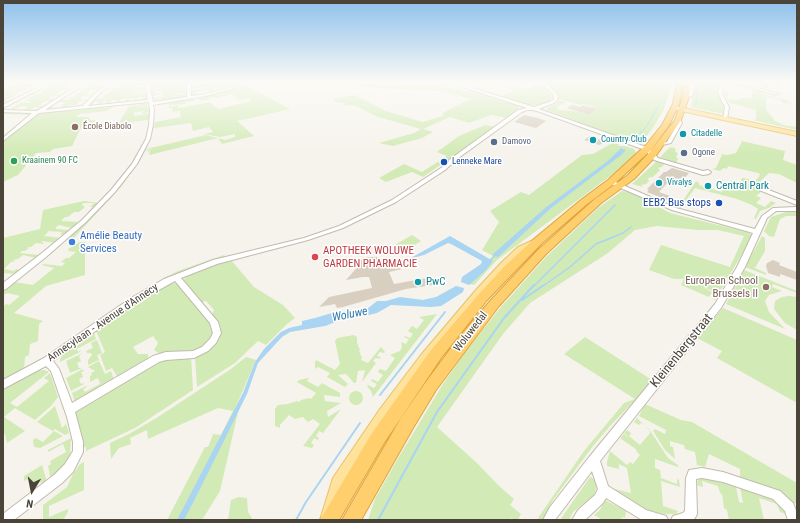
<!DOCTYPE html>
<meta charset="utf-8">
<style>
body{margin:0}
#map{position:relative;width:800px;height:523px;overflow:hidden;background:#f6f3ec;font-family:"Roboto Condensed",sans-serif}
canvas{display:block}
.frame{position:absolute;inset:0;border:4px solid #4b4439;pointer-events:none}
.north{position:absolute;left:12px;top:471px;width:40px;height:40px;-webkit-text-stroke:3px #fff;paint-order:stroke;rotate:190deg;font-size:11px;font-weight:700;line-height:16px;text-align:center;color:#4b4439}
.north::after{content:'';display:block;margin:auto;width:14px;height:18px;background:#4b4439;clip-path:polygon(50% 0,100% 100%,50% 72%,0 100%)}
</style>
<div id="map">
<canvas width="800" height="523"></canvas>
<div class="frame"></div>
<div class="north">N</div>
</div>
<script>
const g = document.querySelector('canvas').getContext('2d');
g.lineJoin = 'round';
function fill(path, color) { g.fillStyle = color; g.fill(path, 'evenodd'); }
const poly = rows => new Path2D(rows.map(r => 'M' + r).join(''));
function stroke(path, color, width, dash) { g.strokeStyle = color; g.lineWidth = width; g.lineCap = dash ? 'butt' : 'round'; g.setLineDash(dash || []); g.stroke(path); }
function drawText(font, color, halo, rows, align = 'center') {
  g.font = font + ' "Roboto Condensed",sans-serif'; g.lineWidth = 3; g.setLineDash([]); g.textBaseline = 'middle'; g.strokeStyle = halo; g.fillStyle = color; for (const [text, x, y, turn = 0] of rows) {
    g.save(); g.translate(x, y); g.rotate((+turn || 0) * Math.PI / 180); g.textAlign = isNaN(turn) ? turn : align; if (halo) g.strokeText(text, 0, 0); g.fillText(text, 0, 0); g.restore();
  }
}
fill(poly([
 [19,82,23,82,20,83,25,84,33,82,29,83,31,84,35,82,48,82,40,82,38,84,43,84,32,86,24,90,26,91,12,93,18,94,5,101,11,101,8,103,3,102,3,90,9,87,3,86,3,84,10,85],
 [52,82,62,82,60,84,64,85,66,83,63,83,65,82,74,82,68,85,75,85,77,82,81,83,76,86,68,86,64,89,72,89,63,90,57,94,63,95,50,97,50,99,57,99,52,102,48,101,43,102,39,106,48,105,40,110,32,110,40,108,35,107,30,110,23,110,29,107,22,106,12,110,8,110,21,103,13,103,15,102,29,103,30,101,24,101,35,95,29,95,32,93,40,94,43,92,35,92,41,91,51,86,39,89,47,85,54,85,58,83],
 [96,82,103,82,99,85,107,85,99,90,90,90,87,94,95,94,83,96,80,99,88,100,79,101,77,105,69,105,68,107,71,106,70,108,62,109,63,106,53,106,51,110,47,109,52,106,61,106,65,102,58,102,60,100,69,100,71,98,62,99,73,97,83,90,74,91,77,89,85,89,89,85,82,85,84,84,92,84],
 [115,82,144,82,144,85,136,86,134,88,144,86,145,88,135,90,145,89,145,91,136,91,133,93,145,92,146,93,135,95,146,94,143,95,146,95,147,99,140,101,143,97,138,97,137,101,134,102,135,98,129,98,128,101,130,102,124,103,126,99,121,99,120,101,122,102,122,103,115,104,117,100,112,100,110,103,112,104,104,105,107,101,103,101,101,105,97,105,99,102,94,102,92,106,87,106,94,99,102,99,105,95,98,95,99,94,107,94,113,89,105,89,116,88,120,84,114,83],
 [158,82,181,82,175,82,175,84,187,82,186,88,178,88,177,89,186,89,186,93,178,93,177,95,186,94,186,97,154,102,154,101,164,99,153,100,153,98,164,97,163,95,153,97,163,95,163,93,152,96,152,94,163,92,162,90,152,93,151,90,162,89,161,88,151,89,150,86,160,84,160,83,150,85,150,83],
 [192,82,219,82,218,85,221,82,235,82,232,83,239,82,244,84,232,85,234,87,229,88,227,86,223,87,224,88,223,89,218,85,216,86,220,87,213,89,215,92,205,90,195,93,196,95,201,95,194,96,192,96,192,90,202,89,204,87,194,88,192,90,192,85,202,84,200,82],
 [341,82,386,85,440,86,471,92,517,106,519,108,506,118,491,115,469,123,450,117,423,129,433,132,422,138,393,146,379,143,414,133,421,129,378,117,356,106,344,105,345,103,336,102,332,99,355,95,386,111,423,122,443,116,443,113,470,99,443,91,374,88,353,85],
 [487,82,491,82,513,88,517,86,517,87,523,89,532,87,533,86,530,85,542,84,549,89,553,94,554,97,552,94,551,100,541,105,527,106,467,86,502,96,515,90],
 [545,82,673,82,664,109,653,128,641,143,633,142,547,110,547,108,556,104,559,100,567,103,563,103,557,107,557,109,560,110,575,111,589,115,597,109,589,105,582,104,580,105,559,99,558,94],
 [695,82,722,82,718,86,717,91,724,105,723,114,691,107],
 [731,82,764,91,765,95,788,100,788,102,792,104,783,103,779,99,766,97,766,110,775,121,783,125,797,127,797,130,753,120,756,119,756,110,730,103,724,92,728,92,728,99,736,100,741,98,752,98,752,94,753,89,729,83],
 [247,86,290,109,237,121,254,136,222,144,218,138,149,155,150,151,144,152,138,163,121,187,71,241,67,240,118,188,133,168,144,152,153,149,145,150,146,149,206,135,225,140,235,137,235,134,220,137,204,134,146,147,213,132,209,127,193,131,191,123,154,128,155,122,181,117,180,111,173,112,171,108,169,108,169,103,195,98,193,99,195,101,185,102,186,104,170,105,172,107,177,105,179,108,210,102,218,109,252,101,248,98,239,100,232,94,216,98,209,97,209,99,201,101,197,97],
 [144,103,148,105,133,107,148,106,149,112,141,114,144,111,132,113,134,113,134,116,150,113,149,120,119,123,129,106,140,105,141,104,138,104,133,105,134,104],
 [113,107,107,111,79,114,76,117,89,117,90,120,96,120,94,124,116,123,82,126,72,146,53,149,50,152,36,153,18,175,3,182,3,136,29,115,3,114,3,112,30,113,31,114],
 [485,125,495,127,423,177,412,172,386,182,379,178,404,164,422,172,447,156,437,152,459,136],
 [742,141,785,151,783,160,797,165,797,183,779,174,769,173,756,185,741,181,742,178,744,178,755,181,759,177,760,174,758,173,728,166,727,169,724,168,720,171,712,169,716,168,722,155,719,154,728,155,736,153],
 [614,142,619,144,618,145,619,146,625,146,634,149,636,153,617,171,497,260,474,285,463,282,493,256,482,250,499,222,490,211,521,192,529,195,582,155,593,154],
 [672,147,676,149,675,152,678,153,676,157,678,159,676,163,660,157,669,148],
 [657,161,665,163,662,167,658,168,660,170,653,177,648,178,649,181,646,184,641,185,643,187,632,184],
 [696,181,699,183,699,185,722,192,724,184,742,189,743,185,739,184,740,181,759,187,757,190,761,192,756,196,761,198,756,203,765,207,771,201,776,203,769,208,760,211,756,219,754,218,758,209,752,205,737,199,695,188,680,209,678,208],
 [622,191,631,192,670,213,746,232,753,235,715,300,712,298,713,291,702,287,712,292,709,297,681,285,684,279,674,279,649,270,661,245,730,267,744,236,718,230,698,230,657,226,635,230,608,253,530,303,503,334,437,427,478,464,499,486,514,499,510,505,521,514,518,520,514,520,511,518,509,520,368,520,375,499,400,455,443,384,466,351,501,307,546,257,598,208],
 [84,201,99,203,91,211,89,211,93,207,90,207,94,203,83,203,82,205,85,207,79,212,74,212,68,217,65,217,61,221,79,222,71,228,59,225,56,227,56,229,70,230,64,235,60,234,62,232,49,231,44,236,60,238,55,243,42,241,41,242,44,243,43,244,36,243,31,247,28,247,28,248,29,248,25,251,22,251,20,253,39,255,36,258,23,255,18,259,12,260,16,261,11,262,4,269,14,271,16,269,20,270,15,274,3,273,3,238,40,229,43,210],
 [786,212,797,212,797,216,786,216,780,219,774,237,769,236,764,231,771,217],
 [412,235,421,241,402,253,393,246],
 [762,236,765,238,765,251,755,268,766,273,766,275,745,267],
 [80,242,85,242,85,275,46,286,14,313,43,321,39,324,38,341,30,344,29,355,25,357,24,370,3,381,3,307,6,304,9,305,20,296,8,293,3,295,3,290,14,282,33,285,54,268,42,265,44,264,62,266,65,263,61,262,66,258,69,258,76,252,68,251,69,250,68,249],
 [224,255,225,258,203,264,117,308,94,324,94,322,128,300,164,278,178,271],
 [231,260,254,287,283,305,295,318,287,324,266,345,258,341,235,363,197,387,195,357,205,353,215,344,221,334,221,329,217,320,212,314,214,310,206,301,204,301,202,304,185,283,184,280,185,277,194,272],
 [744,270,797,291,797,293,773,284,772,287,782,291,769,295,765,301,769,312,785,329,726,304],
 [170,283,178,284,212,324,214,331,212,337,202,348,187,353,160,354,154,350,158,343,153,336,133,347,138,354,148,354,148,359,118,378,112,368,106,371,100,355,105,352,96,331,142,299],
 [789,296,797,297,797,330,785,323,774,309,775,301,782,297],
 [723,308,797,340,797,403,717,358,722,351,697,338],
 [437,314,373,397,371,391,367,386,368,385,374,388,377,384,371,381,372,379,378,382,383,375,378,372,380,369,386,371,395,358,390,355,400,351,402,347,401,342,406,344,409,339,404,337,405,336,410,338,413,334,408,331,412,326,417,329,424,320,419,317],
 [94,333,96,339,77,349,78,352,81,350,80,352,60,362,60,359,63,355],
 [354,335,357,337,357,343,360,350,359,351,362,358,361,360,368,363,381,347,385,352,384,353,380,352,377,356,381,357,379,359,376,358,373,361,376,363,362,382,365,370,358,371,356,383,354,383,346,374,338,375,348,384,345,387,327,377,330,373,318,367,315,369,315,362,316,360,335,370,340,364,335,341,337,338],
 [585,337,652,380,636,399,610,426,593,446,553,500,543,520,540,520,538,518,584,451,624,403,635,399,564,354],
 [97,340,102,353,97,355,99,360,88,365,88,360,92,355,91,353,87,353,86,351,93,348,91,343],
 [81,354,79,357,81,361,77,363,79,368,82,368,70,373,66,361],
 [191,357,193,390,135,428,86,451,86,447,83,447,83,440,75,417,76,411,141,370,164,359],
 [246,357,256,360,234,411,238,412,220,491,202,520,167,520,205,447,208,447,213,435,211,434,221,435,233,411,218,408,148,439,147,430,130,438,131,444,119,448,111,459,110,443,129,434,158,417,231,369],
 [99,361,105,374,111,371,114,380,75,402,72,393,86,386,87,387,83,389,85,392,100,384,98,378,90,382,90,376,92,375,91,373,95,371,88,367],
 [83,369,84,371,81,372,83,377,79,379,81,384,84,383,84,384,71,391,66,378],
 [44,370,49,372,10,403,17,407,49,381,44,378,50,373,58,397,51,406,35,420,15,408,4,417,25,431,7,443,5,434,3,435,3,389,37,371],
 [308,378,309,378,307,381,318,387,322,383,340,393,340,397,324,395,325,401,341,403,327,411,328,417,341,409,323,433,319,431,316,436,319,438,318,440,314,438,311,443,314,445,312,448,303,446,320,424,313,419,308,422,303,417,295,419,289,415,280,425,280,428,275,426,275,409,278,405,288,404,297,401,299,402,301,400,309,398,311,399,316,393,297,382,299,380],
 '349 398a7 7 0 1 1 14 0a7 7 0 1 1-14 0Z',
 [645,404,681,420,692,422,797,483,797,504,790,502,779,492,767,486,740,478,740,469,709,454,705,467,697,465,695,452,685,449,684,445,670,441,670,446,673,447,675,459,665,450,653,431,655,429,665,434,666,430,639,416],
 [55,406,62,428,66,424,69,433,65,435,55,429,53,431,37,422],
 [637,418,651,432,668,458,678,465,678,467,655,459,655,468,660,470,661,478,677,484,677,479,679,480,680,487,661,481,663,506,678,511,676,514,664,514,644,509,611,488,631,493,627,468,619,464,619,469,607,466,607,462,610,451,627,465,630,462,633,464,640,455,636,451,637,450,620,438,624,434,632,440,624,433,627,430,631,433,629,436,640,445,650,433,649,429,641,423,639,425,634,422],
 [54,431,63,436,40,448,34,447,33,440,36,438,43,442],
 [71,438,70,457,51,480,48,466,51,464,50,461,66,452,63,444,48,452,48,450],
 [84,462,84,490,49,506,49,517,68,509,68,512,63,520,43,520,43,505,67,487,73,474,80,464],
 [42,465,47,482,37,483,29,489,31,487,30,478,24,481,24,476],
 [590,477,595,479,597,485,594,495,573,512,569,520,560,520],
 [701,478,708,478,736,487,739,502,743,503,740,487,770,498,783,508,786,514,780,512,777,504,759,498,764,520,743,519,743,520,729,520,727,510,724,508,722,494,720,493,718,486,702,481,703,487,697,485,698,480],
 [239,497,247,498,248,512,253,520,228,520,231,500],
 [605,500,626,511,625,518,622,517,621,520,603,520,594,515,600,510]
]), '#d2eab5');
fill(poly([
 [621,148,626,150,621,155,551,208,498,257,492,255,545,208,609,160],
 [450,236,493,261,485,271,469,285,461,282,462,277,481,264,482,261,451,244,448,243,424,255,409,259],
 [456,286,464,288,463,292,441,306,431,307,391,305,377,313,369,315,341,320,325,326,290,332,282,337,258,363,247,394,197,495,184,520,177,520,243,393,255,362,264,349,281,332,289,328,302,325,302,321,315,318,332,313,367,309,377,301,386,301,400,297,423,300,436,297]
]), '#a9d4f2');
stroke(poly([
 [696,104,698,82],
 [634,139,647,126,659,105]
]), '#a9d4f2', 1);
stroke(poly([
 [490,260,496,255],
 [534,286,615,205],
 [543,286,570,267,596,244,623,233,631,227]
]), '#a9d4f2', 1.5);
stroke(poly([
 [522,300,544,285],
 [380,395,445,312],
 [296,520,306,502,360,423],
 [378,520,437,412,504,318,534,285]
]), '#a9d4f2', 2);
fill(poly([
 [760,82,779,82,779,87,768,85,768,88,761,87],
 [572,105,580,107,583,105,597,109,589,115,567,108],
 [524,115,538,118,546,121,536,128,514,122],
 [590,136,605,142,599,145,584,140],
 [672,168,689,173,682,181,672,178,659,192,670,196,667,200,647,192,649,190,647,189,664,172,666,172],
 [369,257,377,257,379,260,402,269,389,272,394,284,427,278,430,280,433,285,406,289,343,307,337,308,335,304,319,307,329,297,372,288,369,277,363,277,346,280,361,263,361,260],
 [773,260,780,263,779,265,797,272,797,280,780,274,780,277,768,273,766,266,767,263]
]), '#d8cfc1');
const minor = poly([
 [49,82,53,82,3,108,3,105,49,82],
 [83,82,87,82,45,110,82,106,99,90,112,82,116,82,101,92,88,106,148,100,145,82,149,82,153,102,187,97,187,82,191,82,191,96,206,94,247,83,249,84,206,96,153,105,154,110,153,125,150,139,137,164,115,192,86,222,46,257,6,289,3,290,3,283,42,253,82,220,111,190,132,164,146,139,149,125,150,110,149,102,39,113,3,141,3,138,32,113,3,112,3,110,37,111,83,82],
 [431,82,438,82,463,85,534,107,552,101,554,99,553,94,547,88,536,82,540,82,549,86,557,94,558,99,554,103,539,109,649,148,658,158,703,171,708,170,711,172,709,174,703,175,654,160,645,150,540,112,533,110,527,110,522,112,457,159,445,170,396,202,343,228,308,240,217,264,181,278,218,322,221,333,216,343,208,351,194,358,166,360,159,362,75,412,83,442,83,452,73,472,62,483,14,520,3,520,3,514,54,475,65,464,73,451,73,442,67,417,51,371,46,366,3,389,3,380,44,358,131,298,164,279,213,260,304,238,339,226,392,200,441,168,449,162,449,160,518,110,527,108,462,87,431,82],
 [175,281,210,323,213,333,210,339,202,347,193,351,166,352,153,356,72,403,59,369,53,361,137,302,175,281],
 [690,82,694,82,693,95,687,98,685,98,685,96,689,94,690,82],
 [724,82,728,82,724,86,722,93,729,107,727,119,725,120,723,119,725,107,718,93,720,86,724,82],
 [731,82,736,82,779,94,776,95,731,82],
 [676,119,680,119,682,123,671,143,658,146,658,144,667,142,678,123,676,120,676,119],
 [611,180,676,208,755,229,762,216,773,208,797,207,797,211,776,211,767,218,745,267,721,308,600,461,608,486,646,510,666,516,668,520,642,520,606,498,603,503,585,520,572,520,578,510,595,495,598,489,592,471,555,520,543,520,550,507,590,456,715,304,737,267,753,233,672,210,609,183,608,182,611,180],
 [761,187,797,201,797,205,759,190,759,188,761,187],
 [702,468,723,472,780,491,793,503,797,513,797,520,788,520,785,511,773,499,723,482,702,478,696,479,697,514,695,518,693,520,671,520,673,516,683,513,685,511,686,478,689,470,702,468]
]);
const major = poly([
 [674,106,797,132,797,136,672,109,672,107,674,106],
 [538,238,542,241,541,243,524,251,482,294,429,361,388,417,344,486,336,520,320,520,333,478,380,409,421,355,476,290,501,263,518,247,538,238]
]);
const highway = poly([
 [677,82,683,82,679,104,669,125,652,149,614,184,587,204,542,243,487,300,441,358,384,443,339,520,320,520,372,433,431,350,479,294,503,268,534,239,581,200,608,180,646,145,662,125,673,104,677,82],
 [684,82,690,82,689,97,681,120,655,157,634,179,601,203,546,254,499,306,436,390,413,428,361,520,342,520,401,418,426,382,460,336,491,300,538,250,595,199,628,175,649,153,675,120,683,97,684,82]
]);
stroke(minor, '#c2bbae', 2);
stroke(major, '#e6c16a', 2);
stroke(highway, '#e0a43c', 2);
fill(minor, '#fff');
fill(major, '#ffe39c');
fill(highway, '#ffcf6e');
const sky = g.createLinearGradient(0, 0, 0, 155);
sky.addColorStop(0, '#8fc1ec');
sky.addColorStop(0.53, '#fbfaf6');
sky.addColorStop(1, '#fbfaf600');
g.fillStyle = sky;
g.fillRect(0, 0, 800, 155);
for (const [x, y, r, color] of [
 [75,127,4,"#8d6e63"],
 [683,134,4,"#0f9aa8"],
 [593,140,4,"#0f9aa8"],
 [494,142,4,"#5c6f8a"],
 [684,153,4,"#5c6f8a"],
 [14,161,4,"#2e9e5b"],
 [444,162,4,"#1a4fb4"],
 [659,183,4,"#0f9aa8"],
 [708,186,4,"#0f9aa8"],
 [719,203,4,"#1a4fb4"],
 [72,242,4,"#3f7fe0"],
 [315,257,4,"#e0444e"],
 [418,282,4,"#0f9aa8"],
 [766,287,4,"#8d6e63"]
]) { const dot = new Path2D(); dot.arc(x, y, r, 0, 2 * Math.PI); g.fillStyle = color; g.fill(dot); stroke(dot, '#fff', 1.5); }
drawText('9px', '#785e54', '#fff', [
 ["École Diabolo",83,127]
], 'left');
drawText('9px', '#0d838f', '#fff', [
 ["Citadelle",691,134],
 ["Country Club",601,140],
 ["Vivalys",667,183]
], 'left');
drawText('9px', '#4e5e75', '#fff', [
 ["Damovo",502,142],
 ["Ogone",692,153]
], 'left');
drawText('9px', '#27864d', '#fff', [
 ["Kraainem 90 FC",22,161]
], 'left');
drawText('9px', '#164399', '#fff', [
 ["Lenneke Mare",452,162]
], 'left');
drawText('11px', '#0d838f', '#fff', [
 ["Central Park",716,186],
 ["PwC",426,282]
], 'left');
drawText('11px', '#164399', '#fff', [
 ["EEB2 Bus stops",711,203]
], 'right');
drawText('11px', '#366cbe', '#fff', [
 ["Amélie Beauty",80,236],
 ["Services",80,249]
], 'left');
drawText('11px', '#be3a42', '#fff', [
 ["APOTHEEK WOLUWE",323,251],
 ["GARDEN PHARMACIE",323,264]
], 'left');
drawText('11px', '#785e54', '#fff', [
 ["European School",758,281],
 ["Brussels II",758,294]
], 'right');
drawText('11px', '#4b4439', '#fff', [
 ["Annecylaan - Avenue d'Annecy",103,323,-34],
 ["Woluwedal",471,332,-52]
]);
drawText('italic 12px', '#2e7ab2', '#fff', [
 ["Woluwe",350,315,-11]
]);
drawText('13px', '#4b4439', '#fff', [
 ["Kleinenbergstraat",682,351,-51]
]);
</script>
